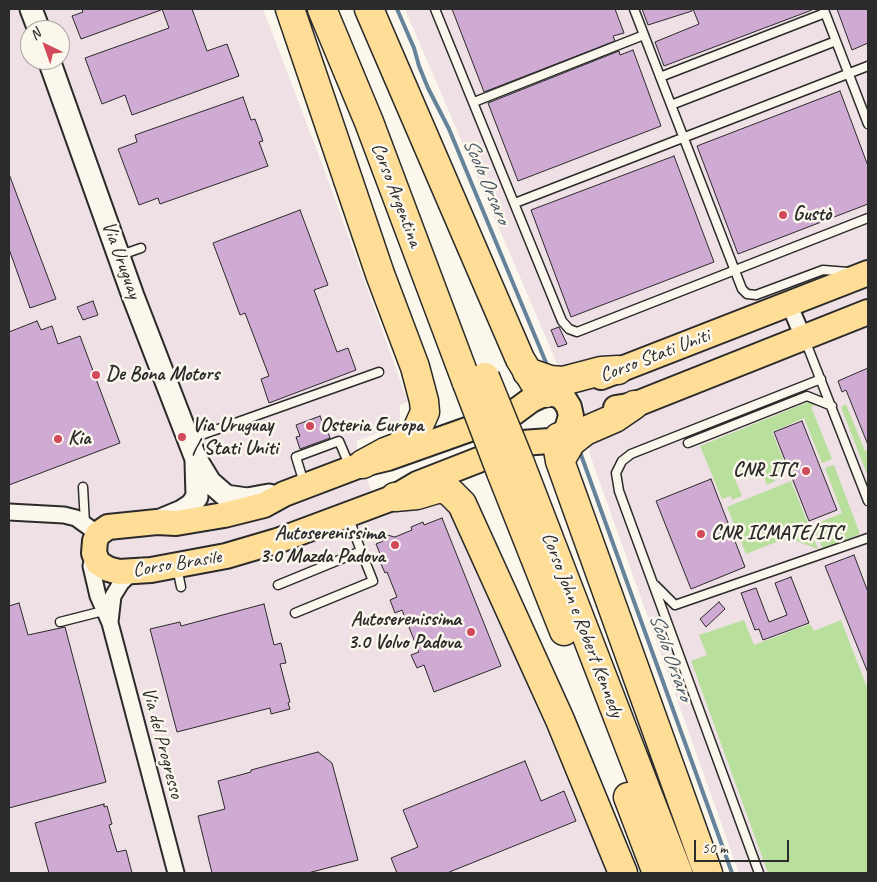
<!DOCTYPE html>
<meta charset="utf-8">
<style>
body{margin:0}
#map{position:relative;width:877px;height:882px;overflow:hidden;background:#fbf7ec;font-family:Caveat,sans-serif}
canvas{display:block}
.frame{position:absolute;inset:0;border:10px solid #2b2b2b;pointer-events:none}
.north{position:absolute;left:20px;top:20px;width:50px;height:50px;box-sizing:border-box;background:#fbf7ec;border:1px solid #a8a59f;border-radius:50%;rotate:318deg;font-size:14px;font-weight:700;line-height:20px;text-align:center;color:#2b2b2b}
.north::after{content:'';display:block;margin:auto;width:18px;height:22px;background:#d1495b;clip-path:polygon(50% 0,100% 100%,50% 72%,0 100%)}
.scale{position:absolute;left:694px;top:840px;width:95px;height:22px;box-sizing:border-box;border:2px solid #2b2b2b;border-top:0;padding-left:6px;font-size:15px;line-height:18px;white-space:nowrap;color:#2b2b2b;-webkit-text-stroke:4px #fbf7ec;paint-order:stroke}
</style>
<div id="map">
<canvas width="877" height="882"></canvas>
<div class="frame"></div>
<div class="north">N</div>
<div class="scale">50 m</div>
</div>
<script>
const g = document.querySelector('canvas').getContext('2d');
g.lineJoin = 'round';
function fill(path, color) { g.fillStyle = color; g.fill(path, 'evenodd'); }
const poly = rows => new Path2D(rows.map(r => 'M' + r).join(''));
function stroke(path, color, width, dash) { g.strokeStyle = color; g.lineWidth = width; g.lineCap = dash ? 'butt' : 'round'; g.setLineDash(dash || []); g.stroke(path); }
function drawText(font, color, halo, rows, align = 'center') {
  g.font = font + ' Caveat,sans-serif'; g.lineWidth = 5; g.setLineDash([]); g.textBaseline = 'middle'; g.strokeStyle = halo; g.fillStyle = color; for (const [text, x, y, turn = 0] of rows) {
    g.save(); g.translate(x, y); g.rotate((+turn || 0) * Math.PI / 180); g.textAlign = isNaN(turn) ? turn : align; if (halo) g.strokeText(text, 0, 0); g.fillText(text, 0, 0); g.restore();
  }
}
fill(poly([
 [9,9,263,9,323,166,408,402,400,405,400,424,357,441,357,455,380,512,422,498,453,510,607,873,9,873],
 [30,30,60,30,60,60,30,60],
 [405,9,868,9,868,873,739,873,590,455,584,403,567,367,559,368]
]), '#eee0e4');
fill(poly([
 [818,398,820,403,811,407,832,459,822,463,804,418,772,432,787,469,773,475,775,481,767,485,759,466,734,477,742,496,732,500,731,496,722,499,700,446],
 [846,404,865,451,868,450,868,477,841,407],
 [834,465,860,534,823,549,813,525,842,513,825,468],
 [791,481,818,549,791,539,776,542,746,554,727,507],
 [744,620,754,645,810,624,814,631,841,620,868,690,868,873,768,873,691,661,707,655,699,635]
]), '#b8e09c');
stroke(poly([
 [397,9,414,48,419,66,428,88,449,129,547,365],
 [580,452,732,873]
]), '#65849c', 4);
const building = poly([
 [82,9,161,9,161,10,81,39,72,16,83,12,82,9],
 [162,9,192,9,207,51,227,44,239,76,132,115,125,95,102,104,85,58,169,28,162,9],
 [452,9,615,9,624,33,613,36,615,41,484,92,452,9],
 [642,9,692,9,692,11,648,25,642,9],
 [693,9,812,9,812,10,664,66,655,42,699,24,693,9],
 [837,9,868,9,868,43,852,50,837,9],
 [633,50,661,126,518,181,488,103,619,51,620,55,633,50],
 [840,91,868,166,868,204,738,254,697,146,840,91],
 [243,97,251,120,255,119,263,141,259,142,268,166,160,204,158,198,139,205,118,149,137,142,135,135,243,97],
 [674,156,714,262,571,317,531,210,674,156],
 [9,174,56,299,30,308,9,249,9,174],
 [300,210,328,285,314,290,337,352,348,348,356,370,269,403,261,379,269,376,245,313,240,315,213,243,300,210],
 [93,301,98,315,83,320,77,307,93,301],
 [37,321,41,330,52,326,58,344,80,336,120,443,9,485,9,332,37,321],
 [559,327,567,344,558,347,551,330,559,327],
 [868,368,868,445,846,390,842,392,838,381,868,368],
 [320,416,324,427,326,426,330,438,300,449,296,437,300,436,296,425,320,416],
 [802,421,837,510,809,521,774,432,802,421],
 [711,479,745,567,691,589,656,501,711,479],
 [442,518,501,666,434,692,424,665,417,668,411,655,419,652,402,610,395,613,390,600,397,597,387,572,385,573,380,562,383,561,376,544,383,541,387,535,395,537,412,530,411,527,423,522,424,525,442,518],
 [854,555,868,592,868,673,825,566,854,555],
 [791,577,809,623,763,640,759,629,755,630,741,593,756,588,769,622,787,615,775,583,791,577],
 [719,602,725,609,706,627,700,619,719,602],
 [19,603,28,635,65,627,106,782,9,808,9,606,19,603],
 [264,604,274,645,281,643,286,663,280,664,290,702,288,703,290,709,271,714,270,708,177,732,150,629,180,622,181,626,264,604],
 [318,752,332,763,358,860,308,873,212,873,198,816,225,809,218,781,251,772,251,770,318,752],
 [525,761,541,801,564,791,576,821,447,873,397,873,391,858,418,847,403,810,525,761],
 [104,804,104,807,107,806,112,824,109,825,117,852,126,850,132,873,49,873,35,823,104,804]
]);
fill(building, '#cfaad3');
stroke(building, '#2b2b2b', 1);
const lane = poly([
 [435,9,562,321,569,329,577,332,868,218],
 [634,9,742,289,747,294,756,295,823,270,848,272],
 [824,10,868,124],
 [660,77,825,13],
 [474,102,644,35],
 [671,105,836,41],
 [515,203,868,66],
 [121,255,141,248],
 [805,340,868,501],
 [190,439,379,372],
 [688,443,807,396,832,406],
 [304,483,296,457,339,441,350,467],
 [83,487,85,524],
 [177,567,181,587],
 [278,585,361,551,348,516],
 [655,585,675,605,868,538],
 [295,613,373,581,361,551],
 [60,622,107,610],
 [759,873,619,491,616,473,622,461,631,454,821,379]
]);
const street = poly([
 [789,304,803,337],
 [9,512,64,515,76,518,98,534],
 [94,555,91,566,98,596,110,623,176,873],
 [110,622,113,596,121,583,132,572]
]);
const secondary = poly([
 [31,9,39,30],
 [49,60,133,296,196,459,210,482,226,496,247,499,269,495],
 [158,521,182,511,191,505,197,497,196,462]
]);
const primary = poly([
 [601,377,868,273],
 [616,408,634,405,868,312],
 [567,429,571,416,569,407,564,399,558,395,546,393,531,400,512,414,388,458,363,464,284,494,264,505,224,515,176,523,157,522,108,527,98,534,95,541,94,553,98,563,108,569,119,572,151,570,226,556,277,541,395,497,417,484,522,443,550,441,559,437,571,426]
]);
const highway = poly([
 [290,9,380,274,415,367,424,401,425,412,416,432,398,447,385,452,363,464],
 [322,9,369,122,467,383],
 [369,9,520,359,534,382,546,393],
 [527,372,550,380,563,381,601,371,618,370],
 [559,437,557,444,560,461,708,873],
 [560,461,571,442,585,431,615,418,634,405],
 [520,463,678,873],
 [501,472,564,631],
 [395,497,417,495,437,489,445,489,451,493,462,504,560,720,623,873],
 [628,797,657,873]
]);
stroke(lane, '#2b2b2b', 11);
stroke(street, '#2b2b2b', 19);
stroke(secondary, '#2b2b2b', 25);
stroke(primary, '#2b2b2b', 28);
stroke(highway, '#2b2b2b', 31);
stroke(lane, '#fbf7ec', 8);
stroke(street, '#fbf7ec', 15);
stroke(secondary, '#fbf7ec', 21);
stroke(primary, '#fedd96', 24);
stroke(highway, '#fedd96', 28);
const highwayBridge = poly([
 [485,377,520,463],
 [467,383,501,472]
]);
stroke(highwayBridge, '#2b2b2b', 31, []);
stroke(highwayBridge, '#fedd96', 28);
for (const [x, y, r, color] of [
 [783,215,5,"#d1495b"],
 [96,375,5,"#d1495b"],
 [310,426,5,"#d1495b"],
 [182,437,5,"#d1495b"],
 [58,439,5,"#d1495b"],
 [806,471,5,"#d1495b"],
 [701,534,5,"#d1495b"],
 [395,545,5,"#d1495b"],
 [471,632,5,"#d1495b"]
]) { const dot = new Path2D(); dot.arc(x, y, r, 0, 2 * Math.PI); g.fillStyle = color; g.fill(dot); stroke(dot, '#fbf7ec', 2); }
drawText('20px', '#2b2b2b', '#fbf7ec', [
 ["Corso Argentina",396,195,69],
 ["Via Uruguay",121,260,70],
 ["Corso Stati Uniti",655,356,-21],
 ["Corso Brasile",177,564,-9],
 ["Corso John e Robert Kennedy",582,625,69],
 ["Via del Progresso",162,743,75]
]);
drawText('bold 20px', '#2b2b2b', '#fbf7ec', [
 ["Gustò",793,215],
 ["De Bona Motors",106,375],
 ["Via Uruguay",192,426],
 ["/ Stati Uniti",192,449],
 ["Osteria Europa",320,426],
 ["Kia",68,439],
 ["CNR ITC",796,471,"right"],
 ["Autoserenissima",385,534,"right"],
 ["3.0 Mazda Padova",385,557,"right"],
 ["CNR ICMATE/ITC",711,534],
 ["Autoserenissima",461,620,"right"],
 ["3.0 Volvo Padova",461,643,"right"]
], 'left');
drawText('italic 21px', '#485864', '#fbf7ec', [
 ["Scolo Orsaro",486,181,67],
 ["Scolo Orsaro",670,657,70]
]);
</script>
